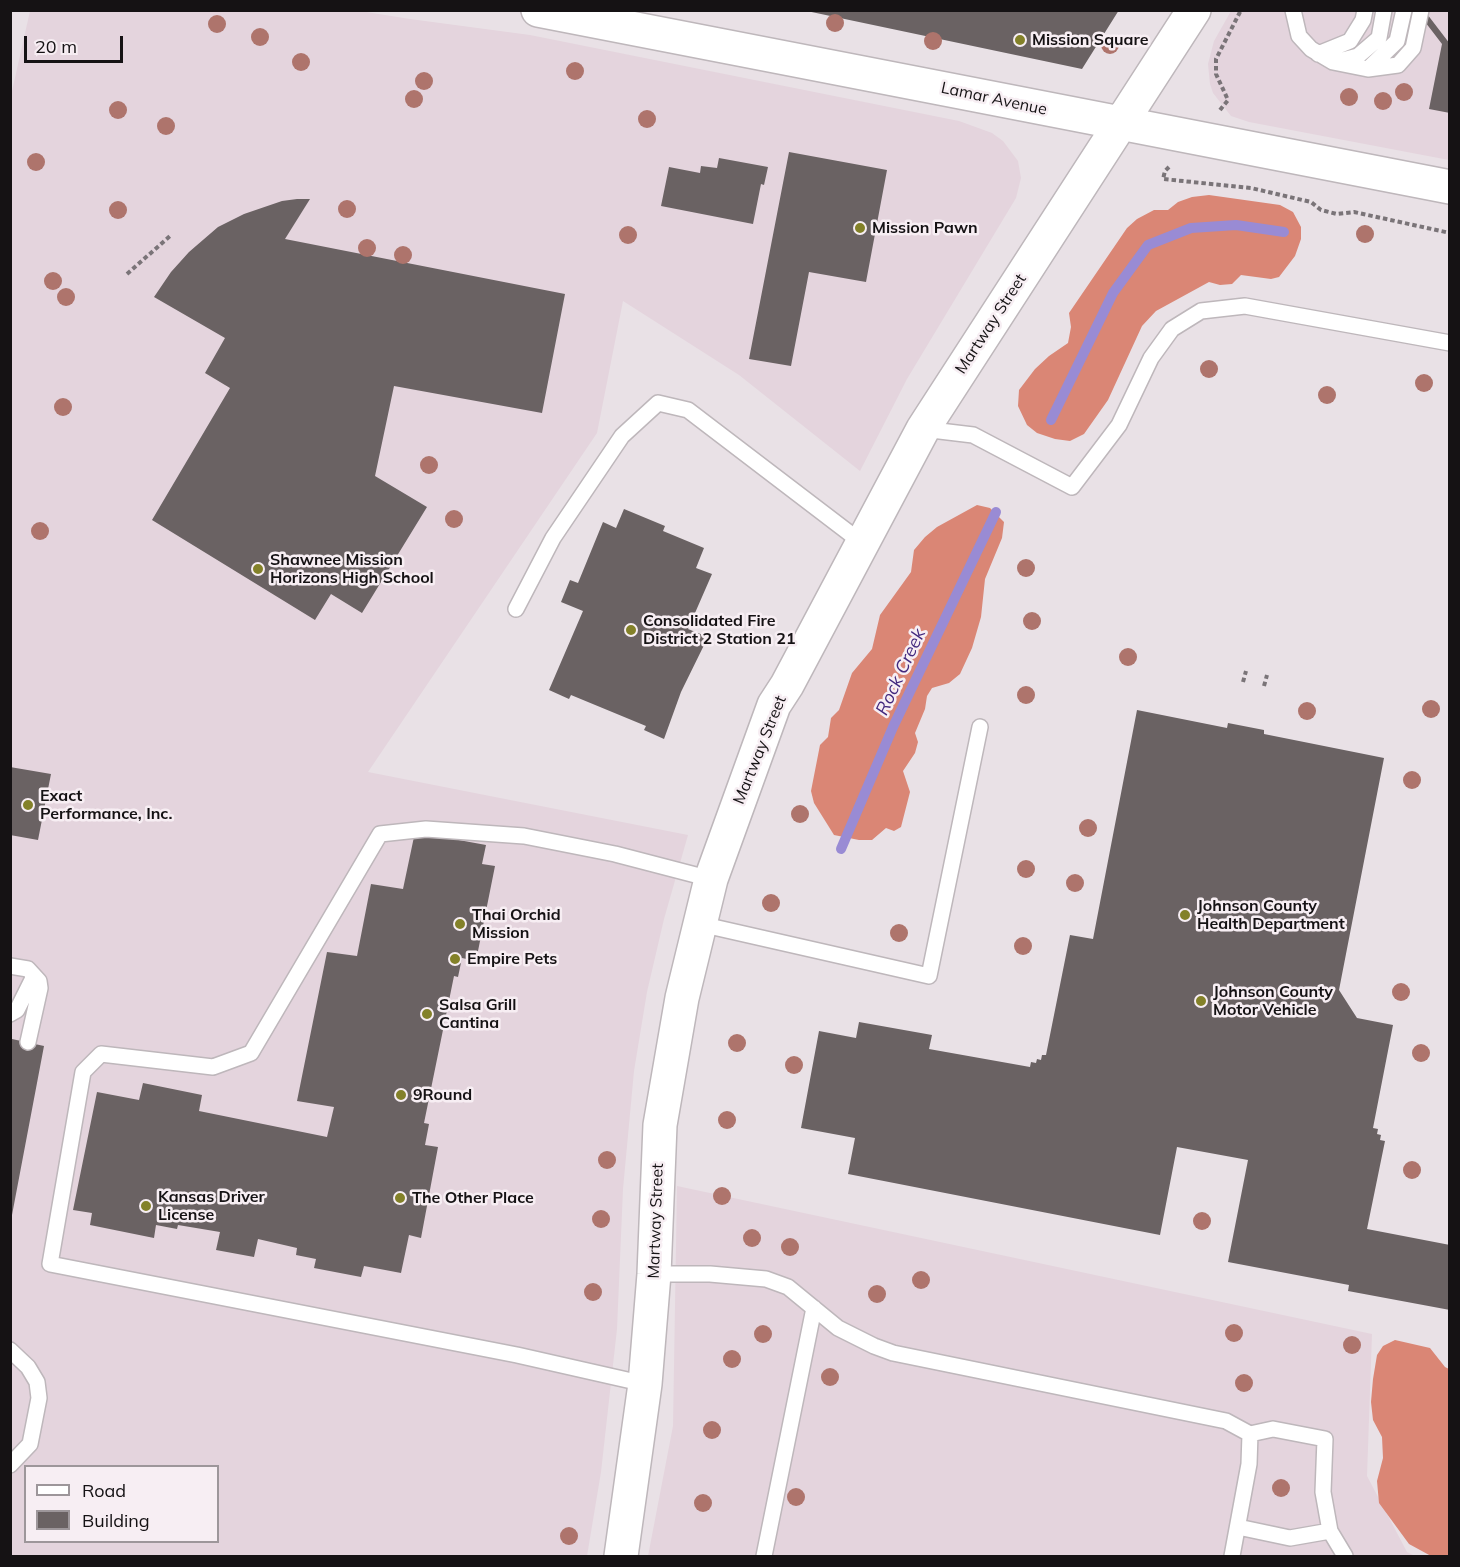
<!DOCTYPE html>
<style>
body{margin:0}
#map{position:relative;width:1460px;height:1567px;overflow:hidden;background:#e9e1e6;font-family:Mulish,sans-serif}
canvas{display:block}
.frame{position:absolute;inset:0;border:12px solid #151214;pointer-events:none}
.legend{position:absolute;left:24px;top:1465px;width:195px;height:78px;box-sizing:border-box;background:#f7eef3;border:2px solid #9d969a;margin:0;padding:8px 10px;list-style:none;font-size:18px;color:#151214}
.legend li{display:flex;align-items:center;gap:12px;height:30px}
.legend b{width:30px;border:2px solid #9d969a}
.scale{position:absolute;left:24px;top:36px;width:99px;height:27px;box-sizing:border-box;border:3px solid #151214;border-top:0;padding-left:8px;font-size:18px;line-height:21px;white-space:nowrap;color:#151214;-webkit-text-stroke:4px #f7eef3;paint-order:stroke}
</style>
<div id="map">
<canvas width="1460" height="1567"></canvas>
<div class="frame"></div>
<ul class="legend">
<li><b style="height:8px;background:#fff"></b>Road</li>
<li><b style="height:16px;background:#6a6263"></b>Building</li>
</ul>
<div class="scale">20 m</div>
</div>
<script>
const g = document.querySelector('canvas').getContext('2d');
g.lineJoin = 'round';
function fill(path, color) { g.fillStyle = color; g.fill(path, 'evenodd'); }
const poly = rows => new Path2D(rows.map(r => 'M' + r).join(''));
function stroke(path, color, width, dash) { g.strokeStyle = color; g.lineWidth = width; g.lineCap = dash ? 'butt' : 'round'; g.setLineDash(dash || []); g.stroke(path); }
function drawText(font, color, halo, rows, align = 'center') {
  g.font = font + ' Mulish,sans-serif'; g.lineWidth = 5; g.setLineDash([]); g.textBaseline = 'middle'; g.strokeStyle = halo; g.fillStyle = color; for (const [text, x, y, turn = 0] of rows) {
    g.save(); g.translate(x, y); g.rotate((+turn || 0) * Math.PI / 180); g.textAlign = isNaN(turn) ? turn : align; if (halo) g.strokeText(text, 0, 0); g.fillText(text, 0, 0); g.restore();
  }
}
fill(poly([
 [30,11,360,11,410,19,530,35,959,121,992,133,1003,141,1018,161,1021,178,1016,198,907,379,860,471,739,375,623,301,597,433,368,772,688,835,664,919,647,992,634,1071,623,1189,617,1329,601,1472,587,1556,11,1556,10,100],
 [26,1466,218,1466,218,1542,26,1542],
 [1231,11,1449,11,1449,160,1249,122,1231,116,1213,93,1210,84,1208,64,1214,41],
 [677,1186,1372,1334,1367,1476,1407,1552,1415,1556,648,1556,673,1426]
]), '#e4d4dd');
fill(poly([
 [1209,195,1280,205,1293,212,1301,227,1301,239,1295,256,1279,277,1271,279,1241,275,1232,284,1220,285,1209,282,1156,311,1142,326,1108,400,1084,434,1070,441,1055,439,1037,433,1027,425,1018,406,1019,390,1035,369,1049,356,1068,343,1071,327,1069,313,1127,228,1137,219,1154,210,1168,210,1178,202,1192,197],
 [977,505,990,508,1004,522,1002,538,985,579,981,617,972,648,960,674,949,683,932,688,927,696,925,709,915,733,918,742,915,753,903,771,910,792,901,827,894,831,886,828,872,840,859,840,834,835,814,803,811,791,820,745,828,737,831,718,839,710,852,673,872,649,880,615,911,572,914,550,925,537,937,527],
 [1395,1340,1430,1348,1445,1367,1449,1369,1449,1556,1431,1556,1409,1544,1379,1503,1377,1481,1383,1458,1382,1437,1373,1420,1371,1402,1373,1379,1377,1355,1383,1346]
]), '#da8675');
stroke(poly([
 [1051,420,1113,293,1148,245,1191,228,1236,225,1284,232],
 [841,849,893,727,996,512]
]), '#998bd4', 10);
fill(poly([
 [802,10,1119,10,1082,69],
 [1397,10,1424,10,1450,44,1450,113,1429,109,1442,44,1419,14,1418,16],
 [789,152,887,170,866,282,809,272,791,366,749,359],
 [719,158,768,167,764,185,761,184,753,224,661,206,669,167,700,173,701,166,717,168],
 [297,199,310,199,285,239,565,294,542,413,394,386,375,476,427,507,362,613,331,594,315,620,152,520,230,388,205,373,225,338,154,297,171,272,189,252,218,227,244,214,282,201],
 [624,509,665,526,663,531,704,548,696,568,712,574,688,629,708,637,681,692,664,739,644,730,646,726,571,695,569,699,549,690,583,611,561,602,570,580,578,583,603,522,616,528],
 [1137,710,1227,728,1228,723,1264,730,1264,734,1384,758,1339,990,1357,1018,1393,1025,1373,1128,1378,1129,1377,1134,1381,1135,1380,1140,1385,1141,1367,1229,1450,1245,1450,1310,1348,1291,1349,1285,1228,1262,1248,1160,1177,1147,1160,1235,848,1174,855,1138,801,1128,819,1031,856,1038,859,1022,932,1035,929,1049,1030,1067,1031,1062,1036,1063,1037,1059,1041,1060,1042,1055,1046,1055,1070,935,1093,939],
 [10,767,51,774,38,840,10,835],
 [415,832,486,845,482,864,495,866,476,961,462,958,458,977,454,976,424,1123,429,1124,425,1145,438,1147,421,1238,409,1235,401,1273,364,1266,361,1277,314,1268,316,1259,296,1255,297,1248,258,1239,254,1257,216,1250,220,1232,178,1225,177,1229,156,1225,154,1238,90,1225,92,1213,73,1210,97,1092,139,1100,143,1083,202,1095,199,1111,327,1137,334,1107,297,1101,327,952,357,956,371,884,403,889],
 [12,1039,44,1046,12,1215,10,1046]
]), '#6a6263');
const lane = poly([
 [1293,10,1299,36,1311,49,1333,62,1368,69,1398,65,1413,48,1421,10],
 [1318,54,1350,41,1363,20,1365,10],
 [1339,61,1358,56,1379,38,1384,10],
 [1368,69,1397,41,1404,10],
 [923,429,973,435,1072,487,1119,425,1151,358,1172,329,1201,311,1245,306,1450,343],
 [516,609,553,538,622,436,658,403,688,410,861,542],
 [700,924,929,976,980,727],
 [10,966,28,969,39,981,40,988,28,1042],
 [10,1014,17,1010,34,976],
 [654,1274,710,1274,766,1279,788,1287,838,1328,874,1346,893,1353,1226,1421,1250,1434,1249,1464,1232,1556],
 [10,1350,28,1367,37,1382,39,1398,30,1444,10,1465],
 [645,1384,517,1355,50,1264,83,1072,101,1054,213,1067,251,1053,380,834,426,829,524,836,615,854,711,879],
 [1250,1434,1273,1429,1325,1439,1323,1492,1330,1531,1345,1556],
 [1238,1527,1290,1538,1330,1531],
 [764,1556,814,1308]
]);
const secondary = poly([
 [538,10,1450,187],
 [621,1556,645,1384,654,1274,660,1125,682,998,711,879,774,705,787,685,923,429,1194,10]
]);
stroke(lane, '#beb7bb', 18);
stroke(secondary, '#beb7bb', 36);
stroke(poly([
 [1220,110,1228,100,1216,74,1216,59,1241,10],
 [1169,167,1165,171,1163,179,1251,188,1311,202,1321,210,1337,214,1354,212,1450,233],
 [127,274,170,236],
 [1243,682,1246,671],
 [1264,686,1267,675]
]), '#7a7478', 4, [4.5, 3]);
stroke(lane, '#fff', 15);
stroke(secondary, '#fff', 33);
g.fillStyle = '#ae746c';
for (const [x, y] of [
 [835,23],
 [217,24],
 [260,37],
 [933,41],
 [1110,45],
 [301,62],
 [575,71],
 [424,81],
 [1404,92],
 [1349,97],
 [414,99],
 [1383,101],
 [118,110],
 [647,119],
 [166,126],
 [36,162],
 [347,209],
 [118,210],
 [1365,234],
 [628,235],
 [367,248],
 [403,255],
 [53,281],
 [66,297],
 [1209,369],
 [1424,383],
 [1327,395],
 [63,407],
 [429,465],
 [454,519],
 [40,531],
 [1026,568],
 [1032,621],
 [1128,657],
 [1026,695],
 [1431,709],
 [1307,711],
 [1412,780],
 [800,814],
 [1088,828],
 [1026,869],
 [1075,883],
 [771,903],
 [899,933],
 [1023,946],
 [1401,992],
 [737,1043],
 [1421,1053],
 [794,1065],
 [727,1120],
 [607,1160],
 [1412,1170],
 [722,1196],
 [601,1219],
 [1202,1221],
 [752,1238],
 [790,1247],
 [921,1280],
 [593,1292],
 [877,1294],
 [1234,1333],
 [763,1334],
 [1352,1345],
 [732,1359],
 [830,1377],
 [1244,1383],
 [712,1430],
 [1281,1488],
 [796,1497],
 [703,1503],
 [569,1536]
]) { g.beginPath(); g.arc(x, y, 9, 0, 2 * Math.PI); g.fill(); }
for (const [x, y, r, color] of [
 [1020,40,6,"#838129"],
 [860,228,6,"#838129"],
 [258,569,6,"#838129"],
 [631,630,6,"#838129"],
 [28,805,6,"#838129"],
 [1185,915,6,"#838129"],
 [460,924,6,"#838129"],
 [455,959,6,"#838129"],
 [1201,1001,6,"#838129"],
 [427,1014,6,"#838129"],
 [401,1095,6,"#838129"],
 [400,1198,6,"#838129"],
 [146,1206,6,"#838129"]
]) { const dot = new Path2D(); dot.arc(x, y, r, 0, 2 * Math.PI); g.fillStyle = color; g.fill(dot); stroke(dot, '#f7eef3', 2); }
drawText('bold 16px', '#151214', '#f7eef3', [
 ["Mission Square",1032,40],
 ["Mission Pawn",872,228],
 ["Shawnee Mission",270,560],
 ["Horizons High School",270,578],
 ["Consolidated Fire",643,621],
 ["District 2 Station 21",643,639],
 ["Exact",40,796],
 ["Performance, Inc.",40,814],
 ["Johnson County",1197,906],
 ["Health Department",1197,924],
 ["Thai Orchid",472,915],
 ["Mission",472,933],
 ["Empire Pets",467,959],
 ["Johnson County",1213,992],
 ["Motor Vehicle",1213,1010],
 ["Salsa Grill",439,1005],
 ["Cantina",439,1023],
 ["9Round",413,1095],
 ["Kansas Driver",158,1197],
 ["License",158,1215],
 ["The Other Place",412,1198]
], 'left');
drawText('16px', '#151214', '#f7eef3', [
 ["Lamar Avenue",994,99,12],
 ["Martway Street",991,324,-57],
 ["Martway Street",760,750,-68],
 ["Martway Street",656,1221,-88]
]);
drawText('italic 18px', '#43297e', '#f7eef3', [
 ["Rock Creek",901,672,-65]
]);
</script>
